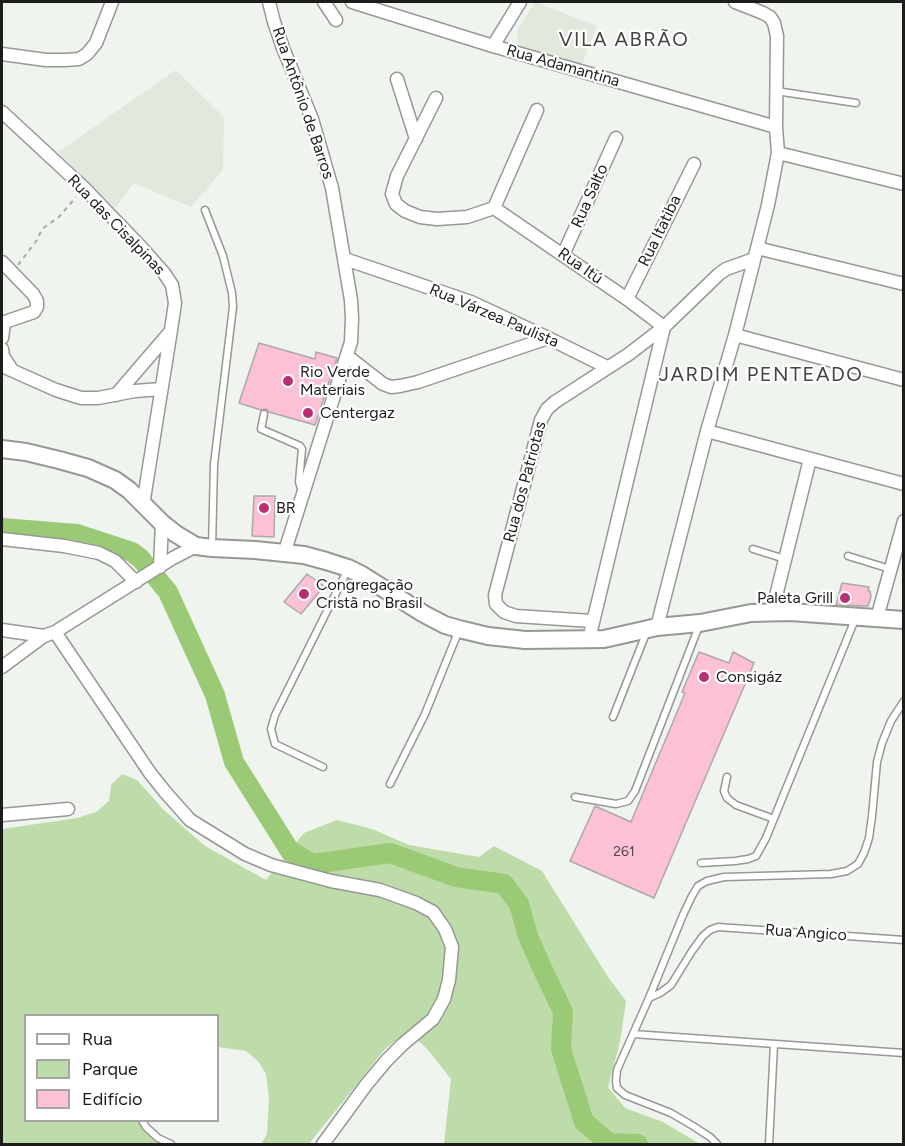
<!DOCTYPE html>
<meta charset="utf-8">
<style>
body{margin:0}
#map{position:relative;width:905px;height:1146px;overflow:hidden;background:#f0f4ee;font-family:Figtree,sans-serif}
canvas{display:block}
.frame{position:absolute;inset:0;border:3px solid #1c1d1b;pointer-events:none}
.legend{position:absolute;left:24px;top:1014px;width:195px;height:108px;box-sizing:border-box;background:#fff;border:2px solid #a4a5a4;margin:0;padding:8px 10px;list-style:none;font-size:18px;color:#1c1d1b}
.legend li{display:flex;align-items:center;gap:12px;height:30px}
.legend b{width:30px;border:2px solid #a4a5a4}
</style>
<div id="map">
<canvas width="905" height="1146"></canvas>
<div class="frame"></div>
<ul class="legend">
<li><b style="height:8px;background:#fff"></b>Rua</li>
<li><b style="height:16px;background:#bedca9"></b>Parque</li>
<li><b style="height:16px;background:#fdc1d6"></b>Edifício</li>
</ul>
</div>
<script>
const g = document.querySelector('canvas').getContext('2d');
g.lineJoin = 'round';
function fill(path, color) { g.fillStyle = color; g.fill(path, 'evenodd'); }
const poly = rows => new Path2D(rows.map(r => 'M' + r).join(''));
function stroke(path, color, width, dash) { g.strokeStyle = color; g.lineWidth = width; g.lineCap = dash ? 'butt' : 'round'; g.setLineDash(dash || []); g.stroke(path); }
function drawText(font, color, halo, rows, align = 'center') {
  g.font = font + ' Figtree,sans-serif'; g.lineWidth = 4.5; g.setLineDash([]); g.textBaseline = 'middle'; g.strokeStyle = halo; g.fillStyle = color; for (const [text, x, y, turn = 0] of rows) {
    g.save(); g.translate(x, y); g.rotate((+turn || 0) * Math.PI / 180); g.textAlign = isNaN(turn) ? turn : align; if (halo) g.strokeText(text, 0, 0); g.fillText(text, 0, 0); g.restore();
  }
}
fill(poly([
 [535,2,597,26,582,64,517,45,518,29],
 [176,70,224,117,223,170,191,207,134,183,115,208,58,152]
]), '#e1e9dc');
fill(poly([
 [122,774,137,780,164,810,205,846,266,880,304,833,337,820,372,829,409,845,479,857,494,846,542,871,608,977,626,1001,620,1042,608,1087,625,1108,663,1122,700,1144,444,1144,451,1079,428,1050,408,1031,385,1049,309,1144,261,1144,267,1134,269,1097,266,1074,258,1061,246,1051,218,1047,218,1016,26,1016,26,1120,136,1121,169,1144,2,1144,2,829,77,818,96,812,109,801,111,785]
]), '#bedca9');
stroke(poly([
 [2,528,77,534,132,552,141,559,168,592,215,695,234,762,290,851,313,864,390,853,456,877,504,884,519,904,528,936,542,968,563,1012,561,1049,584,1122,609,1143,638,1144]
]), '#9bca77', 20);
const building = poly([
 [259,343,315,359,316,352,337,358,315,425,269,412,266,409,261,410,239,403,259,343],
 [254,496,275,496,274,537,252,536,254,496],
 [307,574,324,586,301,614,284,602,307,574],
 [842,583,869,587,868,591,870,591,871,597,868,606,836,605,842,583],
 [699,652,729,663,733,652,754,663,654,898,570,861,595,806,631,822,685,693,682,692,699,652]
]);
fill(building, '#fdc1d6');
stroke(building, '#ada7a9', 1.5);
const service = poly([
 [776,91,856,103],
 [205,210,223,256,232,293,233,307,214,464,212,548],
 [264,414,261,429,300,446,302,449,299,482,302,492],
 [753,549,785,559],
 [848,556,890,569],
 [613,717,647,631],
 [323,767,275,744,271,729,275,715,348,569],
 [727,777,724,791,727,798,736,805,774,819],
 [390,784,425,714,459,630],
 [575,797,616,804,628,801,635,791,699,626],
 [701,863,735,861,748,859,756,856,766,838,856,617],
 [649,998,660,993,671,985,692,951,703,936,710,930,718,927,904,940],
 [633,1034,904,1053],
 [142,1120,146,1127,158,1138,171,1144],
 [717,1144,710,1137,693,1126,671,1113,625,1095,617,1088,616,1081,617,1070,649,998,683,915,692,896,698,886,707,881,724,877,831,874,847,871,858,864,864,853,869,838,872,816,877,762,882,743,891,721,904,701],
 [769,1144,774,1044]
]);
const minor = poly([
 [269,2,274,22,283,48,312,119,332,188,351,300,352,318,351,342,284,554],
 [324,2,336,20],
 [352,2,493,46,776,127],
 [493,46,520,2],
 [2,54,46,60,65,60,79,59,87,54,96,43,112,2],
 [397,79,416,139],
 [436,98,397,176,392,194,396,204,405,211,420,217,437,219,467,217,494,208,537,110],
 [2,112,84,188,140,246,164,273,172,285,175,303,171,330,143,505],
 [778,153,904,184],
 [494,208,627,299,664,327],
 [757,248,904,284],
 [563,255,616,138],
 [345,259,471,302,548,338,607,367],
 [2,262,33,294,37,301,37,307,34,312,2,323],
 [627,299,694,164],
 [735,335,904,380],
 [2,338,4,323],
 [2,349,3,356,12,370],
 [347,356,383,384,391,387,400,386,418,382,548,338],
 [2,366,56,390,81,398,98,398,135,391,161,389],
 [116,395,171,331],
 [707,431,904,484],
 [2,539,64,546,99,553,115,561,136,582],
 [160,567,162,523],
 [772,612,810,459],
 [877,618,904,521],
 [592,621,516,616,504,612,496,604,495,595,541,420,547,409,555,402,629,354,664,327,719,274,726,269,754,259],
 [657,627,707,431,735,335,768,205,778,153,776,127,777,36,774,23,770,17,763,13,735,2],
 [2,630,44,636],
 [55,632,150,773,166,793,190,820,245,854,271,865,331,881,380,890,416,903,433,912,445,929,452,947,449,980,444,999,433,1019,403,1044,387,1060,366,1085,323,1144],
 [589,639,664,327],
 [2,667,44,636,55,632,173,558,196,546],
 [2,815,68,809]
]);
const tertiary = poly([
 [2,449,26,452,59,460,88,468,115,480,129,490,162,523,176,534,196,546,212,548,255,550,304,555,326,561,348,568,362,575,424,614,445,625,459,629,488,636,525,640,604,639,657,627,700,623,751,613,790,612,904,620]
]);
stroke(service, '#959893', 9);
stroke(minor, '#959893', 15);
stroke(tertiary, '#959893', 20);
stroke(poly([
 [18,265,37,240,42,229,59,217,76,197]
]), '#a7aaa5', 2, [4.5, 4.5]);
stroke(service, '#fff', 6);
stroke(minor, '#fff', 12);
stroke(tertiary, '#fff', 16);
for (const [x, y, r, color] of [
 [288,381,6,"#b72f70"],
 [308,413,6,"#b72f70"],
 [264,508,6,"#b72f70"],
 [304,594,6,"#b72f70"],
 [845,598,6,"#b72f70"],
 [704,677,6,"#b72f70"]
]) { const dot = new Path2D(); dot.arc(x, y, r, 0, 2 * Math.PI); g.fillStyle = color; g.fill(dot); stroke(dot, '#fff', 2); }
drawText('14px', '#54464a', null, [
 ["261",624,852]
]);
drawText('16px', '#1c1d1b', '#fff', [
 ["Rua Adamantina",563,66,16],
 ["Rua Antônio de Barros",303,103,71],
 ["Rua Salto",590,196,-66],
 ["Rua das Cisalpinas",116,225,46],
 ["Rua Itatiba",660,231,-64],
 ["Rua Itú",580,266,35],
 ["Rua Várzea Paulista",494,316,23],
 ["Rua dos Patriotas",525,482,-75],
 ["Rua Angico",806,933,4]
]);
drawText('16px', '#1c1d1b', '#fff', [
 ["Rio Verde",300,372],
 ["Materiais",300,390],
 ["Centergaz",320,413],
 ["BR",276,508],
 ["Congregação",316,585],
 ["Cristã no Brasil",316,603],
 ["Paleta Grill",833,598,"right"],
 ["Consigáz",716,677]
], 'left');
g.letterSpacing = '1.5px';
drawText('20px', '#434541', '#fff', [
 ["VILA ABRÃO",624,40],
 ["JARDIM PENTEADO",761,375]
]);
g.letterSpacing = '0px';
</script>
